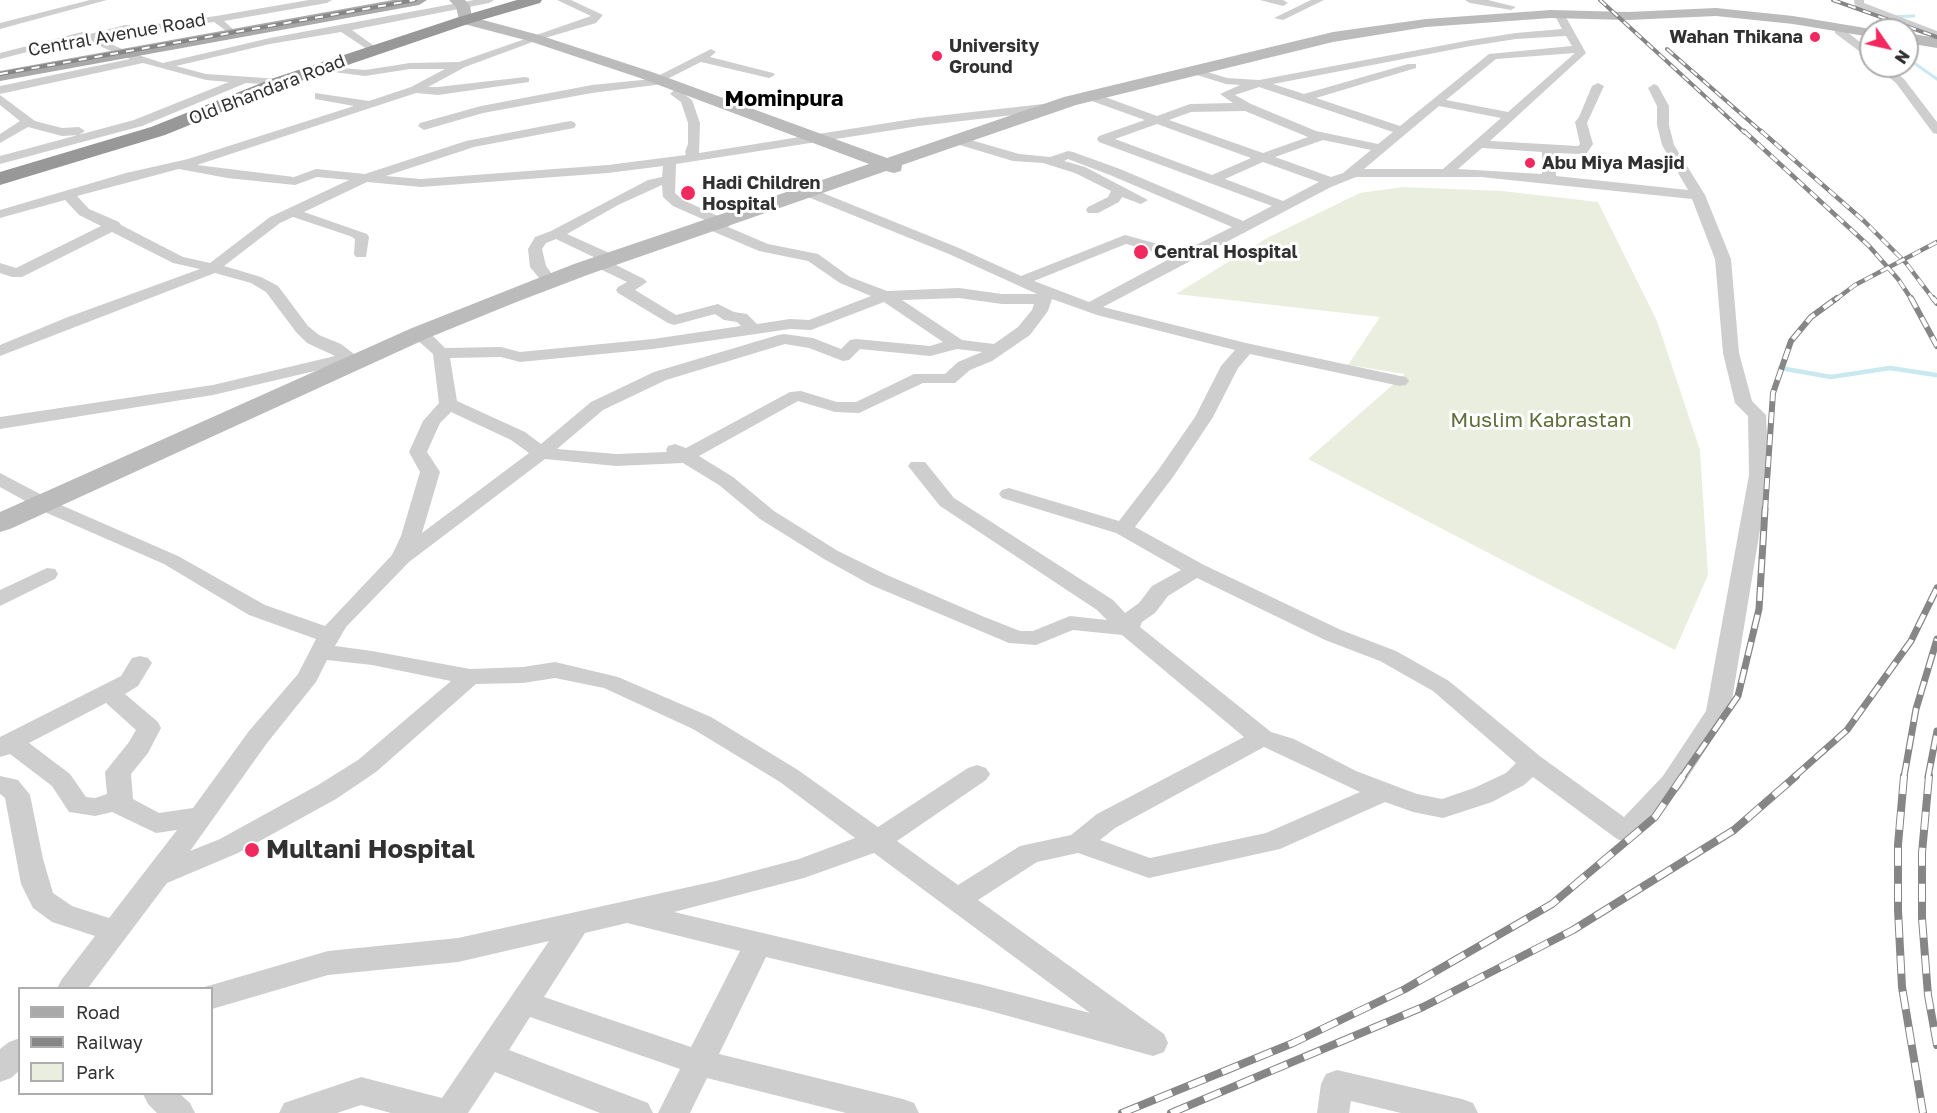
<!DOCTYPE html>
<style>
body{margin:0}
#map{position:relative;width:1937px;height:1113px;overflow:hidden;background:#fff;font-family:"Golos Text",sans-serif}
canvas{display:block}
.legend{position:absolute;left:18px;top:987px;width:195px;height:108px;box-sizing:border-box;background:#fff;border:2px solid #adadad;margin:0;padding:8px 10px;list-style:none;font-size:18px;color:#313131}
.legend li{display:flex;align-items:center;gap:12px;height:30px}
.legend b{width:30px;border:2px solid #adadad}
.north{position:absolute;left:1859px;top:18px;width:60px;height:60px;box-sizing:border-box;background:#fff;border:2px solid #adadad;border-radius:50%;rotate:124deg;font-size:16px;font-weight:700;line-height:24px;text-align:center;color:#313131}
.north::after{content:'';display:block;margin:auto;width:21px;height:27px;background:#f2295e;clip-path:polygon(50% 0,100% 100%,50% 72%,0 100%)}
</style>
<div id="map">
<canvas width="1937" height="1113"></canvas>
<ul class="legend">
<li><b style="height:8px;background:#a9a9a9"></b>Road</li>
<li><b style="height:8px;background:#868686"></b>Railway</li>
<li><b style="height:16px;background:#eaeede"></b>Park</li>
</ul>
<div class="north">N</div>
</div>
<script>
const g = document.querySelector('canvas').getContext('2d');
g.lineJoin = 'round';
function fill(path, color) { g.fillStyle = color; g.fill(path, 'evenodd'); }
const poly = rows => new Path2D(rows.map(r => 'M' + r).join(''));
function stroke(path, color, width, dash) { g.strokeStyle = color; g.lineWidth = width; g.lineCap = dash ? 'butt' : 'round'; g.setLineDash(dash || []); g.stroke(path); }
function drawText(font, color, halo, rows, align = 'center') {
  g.font = font + ' "Golos Text",sans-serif'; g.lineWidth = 6; g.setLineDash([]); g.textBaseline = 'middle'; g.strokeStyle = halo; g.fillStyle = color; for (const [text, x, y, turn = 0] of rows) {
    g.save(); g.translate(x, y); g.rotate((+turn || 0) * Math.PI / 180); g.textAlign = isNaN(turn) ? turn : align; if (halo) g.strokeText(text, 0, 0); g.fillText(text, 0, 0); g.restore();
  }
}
fill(poly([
 [1403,187,1502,191,1598,202,1657,321,1700,450,1708,575,1675,650,1308,459,1405,374,1348,365,1380,317,1176,294,1267,238,1360,193]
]), '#eaeede');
stroke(poly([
 [1873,30,1882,17,1914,16],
 [1907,58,1937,79]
]), '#c9e8ef', 3);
stroke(poly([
 [1780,368,1831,377,1890,368,1936,375]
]), '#c9e8ef', 4.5);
fill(poly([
 [90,0,107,0,0,29,0,23,90,0],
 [309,0,332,0,327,3,224,21,234,30,229,33,214,22,142,32,125,31,99,39,129,52,163,63,270,38,474,0,494,0,489,3,352,30,377,48,377,52,373,53,341,32,270,44,176,66,206,74,280,79,286,82,280,85,246,83,142,126,0,164,0,156,134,120,229,82,206,80,143,63,0,94,0,86,130,59,81,38,0,59,0,53,82,32,90,34,125,25,142,26,216,16,309,0],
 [557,0,571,0,603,15,596,23,538,40,465,67,428,87,438,87,525,77,529,78,529,82,438,95,416,93,197,165,294,177,316,169,365,174,466,141,570,121,574,122,576,125,574,128,474,147,386,176,421,179,608,165,686,155,685,152,688,144,688,123,681,102,670,94,674,90,672,86,678,83,682,84,687,91,684,94,692,100,700,123,699,153,919,118,1052,103,1056,104,1056,110,919,126,676,164,675,193,683,200,729,221,731,224,728,227,768,244,818,254,850,277,887,291,959,288,1002,294,1037,294,949,254,803,195,801,192,808,188,813,189,959,248,1021,276,1125,235,1184,251,1232,227,1110,175,1068,159,1064,161,1085,167,1148,200,1141,204,1122,197,1119,202,1098,213,1088,213,1086,210,1088,207,1108,197,1111,191,1075,173,1043,163,1013,161,953,143,951,140,957,136,1019,154,1050,157,1068,151,1073,152,1120,169,1243,221,1272,206,1099,142,1097,139,1099,136,1145,120,1086,99,1086,93,1094,93,1157,116,1190,104,1233,103,1220,94,1240,85,1226,84,1197,75,1197,71,1201,70,1227,78,1259,80,1471,40,1516,33,1562,29,1554,14,1563,12,1586,53,1490,141,1578,146,1580,144,1575,122,1579,117,1592,86,1598,83,1604,86,1587,123,1593,144,1587,153,1582,154,1555,153,1556,176,1688,190,1662,145,1657,125,1657,106,1648,88,1654,84,1658,86,1669,106,1669,125,1674,145,1705,195,1731,259,1739,353,1752,401,1766,415,1769,475,1730,712,1681,788,1635,839,1626,842,1617,839,1533,777,1524,785,1492,802,1443,818,1413,812,1385,802,1280,849,1149,878,1078,853,1037,862,978,900,1164,1034,1168,1043,1164,1052,1153,1056,983,1009,766,957,719,1054,903,1099,914,1103,919,1113,846,1113,707,1078,690,1113,658,1113,680,1069,530,1017,509,1050,648,1103,653,1113,600,1113,495,1072,468,1113,391,1113,361,1105,337,1113,279,1113,284,1103,361,1077,442,1098,549,941,458,962,328,975,212,1009,212,988,201,988,328,951,458,938,716,881,799,859,855,838,780,782,693,729,604,688,555,678,523,683,476,684,376,772,336,799,238,853,167,883,88,988,57,988,62,979,95,936,52,922,33,908,21,884,5,798,0,794,0,776,18,780,30,795,43,859,53,893,72,906,109,918,177,830,156,833,112,812,95,816,69,812,52,786,10,754,0,757,0,737,121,676,132,658,140,656,148,658,152,663,138,686,125,694,158,722,161,728,148,753,131,774,133,799,159,813,193,808,249,731,298,674,316,639,249,615,164,564,47,513,0,487,0,473,61,505,178,556,265,605,325,626,392,555,401,536,420,472,409,452,423,421,439,403,433,354,414,337,412,333,414,329,426,329,445,348,501,347,520,352,653,339,741,326,737,322,724,320,715,314,674,325,668,323,618,293,616,290,618,287,627,282,600,269,597,266,604,262,556,239,546,243,542,249,546,266,557,281,554,284,544,284,530,267,528,249,535,237,551,231,648,180,662,177,663,166,608,173,421,187,367,182,304,212,367,234,369,237,366,257,356,257,354,254,355,239,350,236,293,217,280,223,224,266,261,277,278,286,308,326,319,335,341,344,354,354,374,353,377,357,374,361,336,366,213,395,0,429,0,417,213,385,335,356,307,343,296,332,266,292,251,283,215,273,0,356,0,345,68,317,200,269,173,263,112,232,22,277,12,277,0,273,0,263,16,268,101,226,79,215,65,200,0,218,0,210,126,173,188,159,354,106,315,99,315,93,369,101,411,87,445,69,410,69,365,76,325,71,319,68,321,66,365,70,410,63,459,62,591,16,557,0],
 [1566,36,1572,46,1489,54,1400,126,1316,98,1416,68,1416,64,1408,64,1304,94,1273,84,1471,46,1516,39,1566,36],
 [1575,53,1508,112,1446,100,1496,59,1575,53],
 [1259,87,1393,132,1378,144,1316,131,1251,104,1235,95,1259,87],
 [1439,106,1501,118,1443,169,1364,169,1439,106],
 [1245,111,1308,137,1263,153,1169,120,1191,112,1245,111],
 [1157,124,1251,158,1212,175,1115,139,1157,124],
 [1323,140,1371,150,1343,173,1331,177,1275,157,1323,140],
 [1482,148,1542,152,1542,174,1458,169,1482,148],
 [1263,162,1319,182,1283,201,1225,179,1263,162],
 [179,169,227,178,295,185,317,177,349,180,270,217,210,263,183,257,121,225,119,222,89,209,77,196,179,169],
 [1356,177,1481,177,1692,199,1715,259,1723,353,1735,403,1748,416,1749,475,1706,711,1663,776,1624,817,1541,757,1449,681,1396,651,1341,630,1204,565,1135,527,1173,477,1213,417,1238,368,1250,354,1400,386,1406,385,1409,381,1406,377,1400,376,1246,343,1103,307,1331,187,1356,177],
 [662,185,663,197,673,206,707,221,703,225,705,228,759,251,808,261,840,283,871,296,809,320,790,319,757,324,747,314,734,312,718,304,676,315,635,290,647,282,644,279,612,263,619,259,616,256,567,234,618,205,662,185],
 [1126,244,1173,257,1089,302,1034,281,1126,244],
 [959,298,1002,304,1034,304,1032,310,1018,327,994,344,962,340,902,300,959,298],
 [1052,299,1097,315,1235,350,1221,366,1195,417,1159,469,1119,521,1009,488,1002,490,999,494,1002,498,1116,533,1181,570,1152,586,1139,603,1125,613,1113,600,954,498,925,462,911,462,908,466,940,506,1097,610,1107,620,1070,616,1033,631,1020,631,982,616,887,575,838,551,774,511,733,477,699,456,798,401,835,412,859,413,923,383,955,383,970,370,992,361,1030,335,1048,311,1052,299],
 [884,302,943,342,930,346,856,339,850,340,841,349,813,338,784,334,778,335,654,372,591,402,541,444,525,432,457,401,450,358,501,357,520,362,653,349,790,329,811,330,884,302],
 [785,344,809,348,843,361,849,360,860,349,930,356,957,349,982,352,958,362,945,374,914,374,856,402,837,402,801,391,790,392,686,448,675,444,668,446,666,450,667,452,616,454,557,449,603,410,666,380,785,344],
 [451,412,511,440,529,453,422,533,440,472,427,452,440,423,451,412],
 [545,459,616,466,683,463,719,485,760,519,824,559,871,585,1009,643,1036,645,1073,630,1122,635,1244,737,1097,814,1071,835,1020,846,958,885,897,841,986,780,990,774,986,768,977,765,968,768,878,827,798,770,711,717,618,677,555,662,523,667,470,669,372,651,335,646,346,627,409,562,545,459],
 [1197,578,1325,640,1380,661,1433,691,1516,763,1506,773,1474,788,1442,799,1417,794,1393,785,1356,771,1294,739,1271,732,1140,627,1142,622,1155,613,1168,596,1197,578],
 [327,660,372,665,451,681,358,760,318,785,220,839,190,851,267,743,316,682,327,660],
 [106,703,136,730,129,742,105,772,107,794,95,798,86,797,70,774,29,743,106,703],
 [1264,747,1360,792,1266,833,1150,858,1100,840,1115,828,1264,747],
 [874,853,1090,1013,983,985,674,912,804,878,874,853],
 [627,923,740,951,691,1047,544,997,585,933,627,923],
 [1260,0,1283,0,1288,3,1283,6,1260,0],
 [1311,0,1324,0,1283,20,1274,18,1311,0],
 [1465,0,1488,0,1516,7,1511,10,1470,3,1465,0],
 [1854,0,1864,0,1864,3,1937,31,1937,38,1855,7,1854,0],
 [1844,25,1849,28,1846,31,1871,51,1871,60,1835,33,1835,29,1844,25],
 [711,49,716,52,710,57,773,73,775,75,769,78,701,62,667,79,667,83,663,84,592,93,483,113,424,130,418,126,420,123,481,106,592,85,652,79,711,49],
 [1875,66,1888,66,1904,79,1937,122,1937,134,1933,133,1896,83,1875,66],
 [0,95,35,121,62,128,79,127,85,131,79,135,62,136,28,127,0,143,0,134,20,121,0,105,0,95],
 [47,568,55,569,58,574,55,579,0,606,0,590,47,568],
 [20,1038,20,1070,11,1078,0,1082,0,1049,9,1042,20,1038],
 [1337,1070,1462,1099,1473,1103,1478,1113,1401,1113,1351,1101,1349,1113,1317,1113,1321,1084,1326,1074,1337,1070],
 [143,1094,180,1094,190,1103,195,1113,157,1113,148,1104,143,1094]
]), '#cecece');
fill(poly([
 [449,0,465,0,470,6,472,17,539,35,652,72,887,158,1064,97,1333,32,1426,19,1551,10,1628,12,1716,8,1793,16,1877,30,1871,30,1871,37,1793,24,1716,16,1628,20,1551,18,1426,27,1333,42,1076,105,902,165,901,171,894,173,886,171,590,274,519,301,428,338,10,529,0,532,0,512,412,328,574,264,869,164,640,78,529,41,460,23,456,7,449,0],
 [1907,33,1937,38,1937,48,1907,43,1907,33]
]), '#bbb');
fill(poly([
 [393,0,427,0,419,5,0,81,0,71,393,0]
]), '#a9a9a9');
fill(poly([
 [517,0,542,0,540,3,471,23,286,86,165,135,0,185,0,172,151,127,274,78,459,17,517,0]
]), '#989898');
const railFar4 = poly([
 [1600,0,1745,133],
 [1833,0,1937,37],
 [1667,49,1763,133],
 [0,74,415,0]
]);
const railFar3 = poly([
 [1744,131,1869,246,1898,279,1912,300],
 [1761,131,1864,221,1906,263,1934,300],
 [1835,300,1855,285,1937,242]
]);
const railFar2 = poly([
 [1911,298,1937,346],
 [1933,298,1937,303],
 [1765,511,1773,393,1791,341,1811,317,1837,298]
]);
const railFar1 = poly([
 [1682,777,1738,696,1759,609,1765,509],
 [1794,777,1847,730,1911,641,1937,588],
 [1904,777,1916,709,1937,639],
 [1928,777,1937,731]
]);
const rail = poly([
 [1904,776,1898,845,1898,910,1902,987,1923,1113],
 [1929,776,1922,853,1922,918,1928,995,1937,1045],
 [1122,1113,1293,1043,1405,989,1552,904,1655,817,1683,776],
 [1171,1113,1423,1007,1573,930,1734,830,1796,776]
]);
stroke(railFar4, '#868686', 4);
stroke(railFar3, '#868686', 4.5);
stroke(railFar2, '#868686', 6);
stroke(railFar1, '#868686', 7);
stroke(rail, '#868686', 8);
stroke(railFar4, '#fff', 2, [8]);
stroke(railFar3, '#fff', 3, [9]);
stroke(railFar2, '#fff', 4, [11]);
stroke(railFar1, '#fff', 4.5, [14]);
stroke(rail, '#fff', 6, [18]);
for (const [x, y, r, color] of [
 [1815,37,6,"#f2295e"],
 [937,56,6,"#f2295e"],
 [1530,163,6,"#f2295e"],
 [688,193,8,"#f2295e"],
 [1141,252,8,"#f2295e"],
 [252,850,8,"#f2295e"]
]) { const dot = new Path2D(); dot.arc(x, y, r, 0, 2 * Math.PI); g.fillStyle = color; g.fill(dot); stroke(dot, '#fff', 2); }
drawText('18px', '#313131', '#fff', [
 ["Central Avenue Road",117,35,-10],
 ["Old Bhandara Road",267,90,-21]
]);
drawText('bold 18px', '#313131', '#fff', [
 ["Wahan Thikana",1803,37,"right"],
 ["University",949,46],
 ["Ground",949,67],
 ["Abu Miya Masjid",1542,163],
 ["Hadi Children",702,183],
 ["Hospital",702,204],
 ["Central Hospital",1154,252]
], 'left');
drawText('21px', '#5e703a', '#fff', [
 ["Muslim Kabrastan",1541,420]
]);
drawText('bold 22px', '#000', '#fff', [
 ["Mominpura",784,99]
]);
drawText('bold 26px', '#313131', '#fff', [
 ["Multani Hospital",266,850]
], 'left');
</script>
